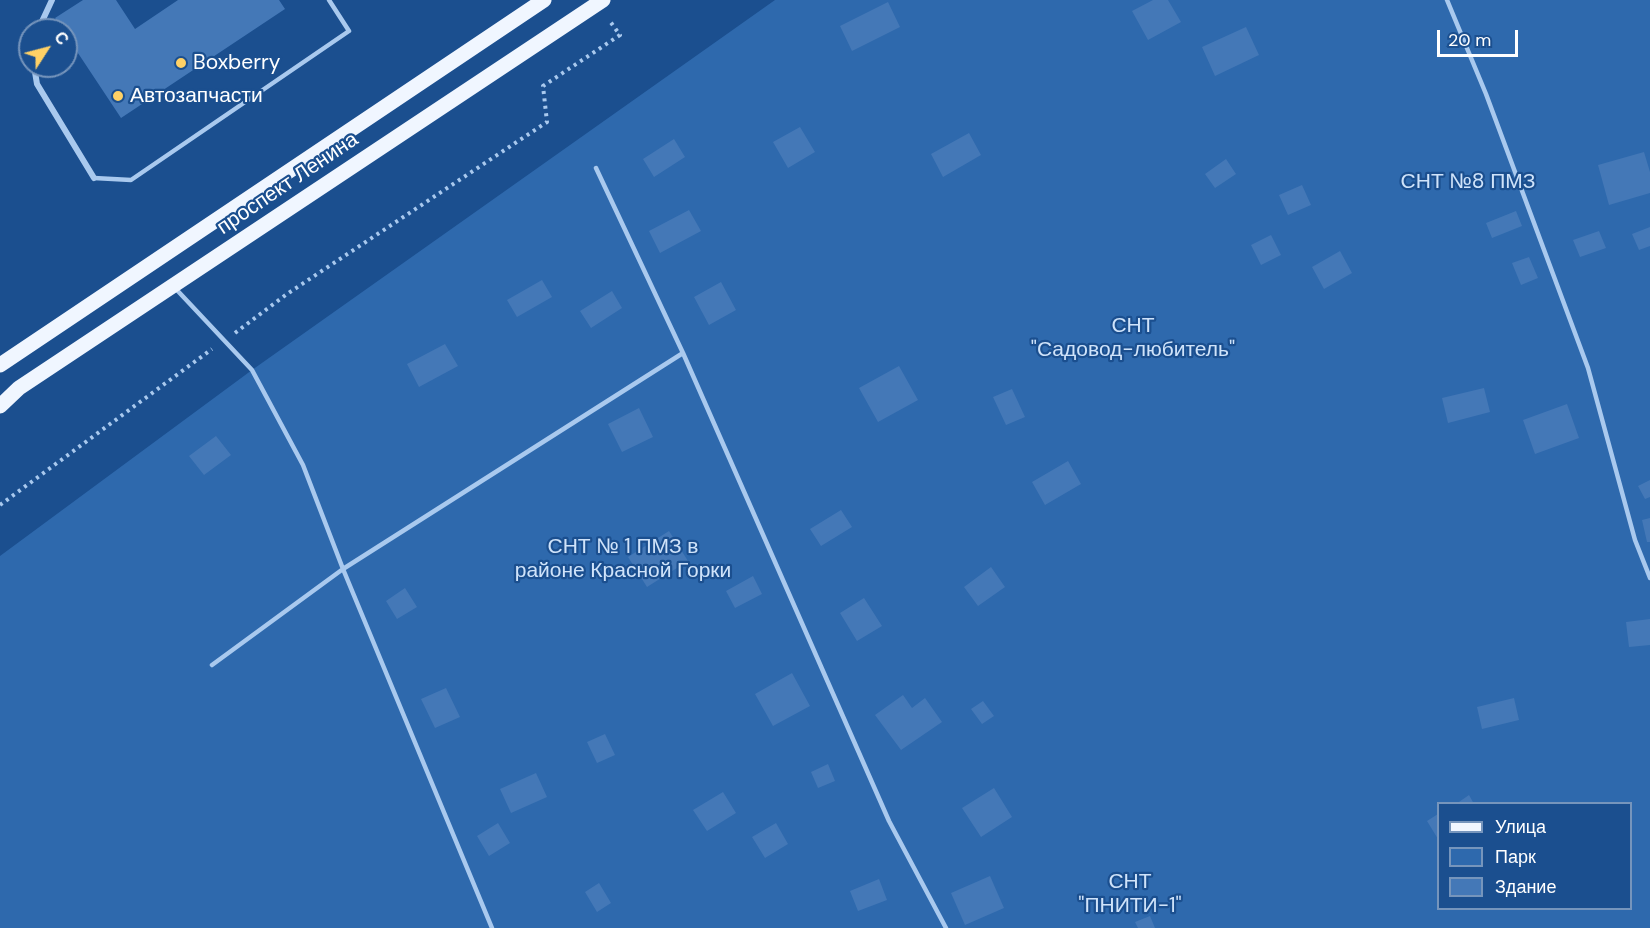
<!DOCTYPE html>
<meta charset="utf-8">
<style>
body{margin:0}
#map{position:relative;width:1650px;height:928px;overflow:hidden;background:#1b4f8f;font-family:"DM Sans",sans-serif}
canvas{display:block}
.legend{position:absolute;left:1437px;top:802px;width:195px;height:108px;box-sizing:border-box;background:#1b4f8f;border:2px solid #7695bc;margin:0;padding:8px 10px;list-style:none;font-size:18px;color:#fff}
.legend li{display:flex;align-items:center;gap:12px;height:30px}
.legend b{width:30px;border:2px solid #7695bc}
.north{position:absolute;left:18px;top:18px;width:60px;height:60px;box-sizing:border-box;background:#1b4f8f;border:2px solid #7695bc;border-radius:50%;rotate:54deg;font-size:16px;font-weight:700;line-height:24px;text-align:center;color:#fff}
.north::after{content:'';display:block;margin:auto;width:21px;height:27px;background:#ffd166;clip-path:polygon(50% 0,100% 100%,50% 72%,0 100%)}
.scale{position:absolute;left:1437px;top:30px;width:81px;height:27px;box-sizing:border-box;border:3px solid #fff;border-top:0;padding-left:8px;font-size:18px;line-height:21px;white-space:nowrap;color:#fff;-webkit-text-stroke:4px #1b4f8f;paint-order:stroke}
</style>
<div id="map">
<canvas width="1650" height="928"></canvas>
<ul class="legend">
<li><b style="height:8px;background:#f0f6ff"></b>Улица</li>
<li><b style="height:16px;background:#2e69ad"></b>Парк</li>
<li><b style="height:16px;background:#4478b7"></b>Здание</li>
</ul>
<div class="north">С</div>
<div class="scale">20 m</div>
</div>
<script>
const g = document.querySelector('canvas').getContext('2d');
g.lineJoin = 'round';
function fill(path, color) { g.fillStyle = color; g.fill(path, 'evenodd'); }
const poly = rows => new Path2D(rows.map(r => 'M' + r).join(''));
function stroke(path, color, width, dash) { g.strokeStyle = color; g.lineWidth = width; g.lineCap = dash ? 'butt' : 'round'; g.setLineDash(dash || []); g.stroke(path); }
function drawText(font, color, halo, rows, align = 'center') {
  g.font = font + ' "DM Sans",sans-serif'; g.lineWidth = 4.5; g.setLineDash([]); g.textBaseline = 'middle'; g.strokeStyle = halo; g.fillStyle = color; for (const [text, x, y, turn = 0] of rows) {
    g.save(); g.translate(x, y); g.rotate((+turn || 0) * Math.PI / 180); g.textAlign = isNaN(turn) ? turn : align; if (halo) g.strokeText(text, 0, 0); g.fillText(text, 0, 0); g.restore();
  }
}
fill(poly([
 [775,0,1650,0,1650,928,0,928,0,556,252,370],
 [1438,804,1630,804,1630,908,1438,908]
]), '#2e69ad');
fill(poly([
 [83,0,116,0,135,29,178,0,279,0,285,9,121,118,66,35,66,30,63,30,55,18],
 [1153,0,1168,0,1181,22,1148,40,1132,11],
 [888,2,900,27,852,51,840,26],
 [1246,27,1259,55,1215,76,1202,47],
 [800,127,815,152,788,168,773,142],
 [969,133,981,155,943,177,931,154],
 [674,139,685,157,654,177,643,159],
 [1644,152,1650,172,1650,193,1609,205,1598,165],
 [1226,159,1236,174,1215,188,1205,174],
 [1302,185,1311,205,1288,215,1279,195],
 [689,210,701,231,660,253,649,231],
 [1516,211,1522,226,1492,238,1486,223],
 [1650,227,1650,246,1639,250,1632,234],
 [1599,231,1606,248,1580,257,1573,240],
 [1271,235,1281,255,1261,265,1251,245],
 [1340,251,1352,273,1324,289,1312,267],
 [1529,257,1538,278,1521,285,1512,263],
 [542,280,552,297,517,317,507,300],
 [721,282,736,310,709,325,694,297],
 [612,291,622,308,591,328,580,311],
 [445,344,458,366,419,387,407,364],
 [899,366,918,400,878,422,859,388],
 [1484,388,1490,412,1448,423,1442,398],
 [1012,389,1025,417,1006,425,993,397],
 [1567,404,1579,438,1535,454,1523,420],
 [639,408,653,437,622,452,608,424],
 [216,436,231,455,204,475,189,456],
 [1068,461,1081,484,1045,505,1032,482],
 [1650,480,1650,497,1645,499,1638,486],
 [841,510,852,527,821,546,810,529],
 [1650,518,1650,542,1647,542,1642,520],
 [669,531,688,561,647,587,628,557],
 [991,567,1005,587,978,606,964,587],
 [753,576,762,594,735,608,726,591],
 [405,588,417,607,397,619,386,601],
 [864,598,882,626,857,641,840,613],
 [1650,619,1650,645,1629,647,1626,622],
 [792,673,810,706,773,726,755,694],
 [446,688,460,717,435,728,421,699],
 [903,695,912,708,925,698,942,722,901,750,875,715],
 [1514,698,1519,720,1482,729,1477,707],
 [983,701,994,716,982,724,971,709],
 [605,734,615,755,597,763,587,742],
 [828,764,835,781,818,788,811,772],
 [536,773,547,797,511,813,500,789],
 [994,788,1012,817,981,837,962,808],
 [723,792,736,813,707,831,693,810],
 [1469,795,1474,804,1456,804],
 [1438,814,1438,839,1427,821],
 [498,823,510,843,489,856,477,836],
 [776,823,788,844,765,858,752,837],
 [990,876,1004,908,965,925,951,893],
 [879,879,887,900,858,911,850,891],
 [599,883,611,903,597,912,585,892],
 [1150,916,1155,928,1138,928,1135,922]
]), '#4478b7');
stroke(poly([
 [235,333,287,294,547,122,543,86,620,35,609,20],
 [0,505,212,349]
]), '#a9c9ee', 4, [3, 4.5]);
stroke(poly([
 [1447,0,1486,94,1588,368,1635,540,1650,578],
 [596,168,683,353],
 [94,178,131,180,349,31,329,0],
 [175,288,252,370,303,465,343,569,492,928],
 [212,665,343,569,683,353,889,821,946,928]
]), '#a9c9ee', 4.5);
stroke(poly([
 [38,30,52,0],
 [34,66,37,84,94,178]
]), '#a9c9ee', 6);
stroke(poly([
 [0,365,544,0],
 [0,406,19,388,603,0]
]), '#f0f6ff', 15);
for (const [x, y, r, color] of [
 [181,63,6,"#ffd166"],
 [118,96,6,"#ffd166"]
]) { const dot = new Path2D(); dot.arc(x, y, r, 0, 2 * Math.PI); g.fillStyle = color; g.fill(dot); stroke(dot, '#1b4f8f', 2); }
drawText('21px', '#fff', '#1b4f8f', [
 ["Boxberry",193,63],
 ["Автозапчасти",130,96]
], 'left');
drawText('21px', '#cfe3fa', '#1b4f8f', [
 ["СНТ №8 ПМЗ",1468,182],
 ["СНТ",1133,326],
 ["\"Садовод-любитель\"",1133,350],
 ["СНТ № 1 ПМЗ в",623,547],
 ["районе Красной Горки",623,571],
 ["СНТ",1130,882],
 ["\"ПНИТИ-1\"",1130,906]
]);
drawText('21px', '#fff', '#1b4f8f', [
 ["проспект Ленина",288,184,-34]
]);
</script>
